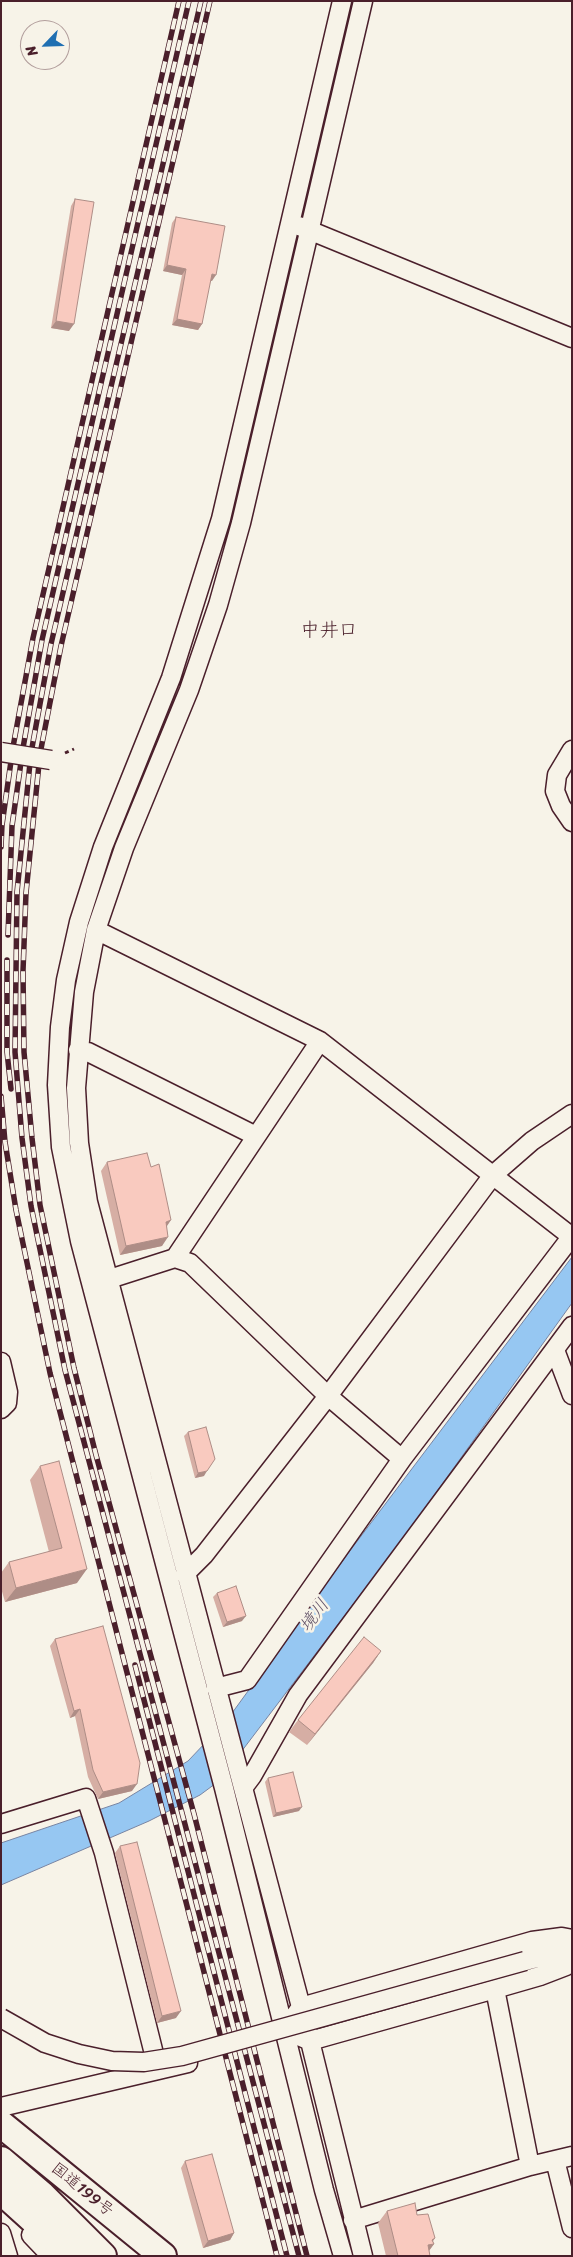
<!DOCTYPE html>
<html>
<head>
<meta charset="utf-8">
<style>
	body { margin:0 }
	#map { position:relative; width:573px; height:2257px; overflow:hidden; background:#f7f3e8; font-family:Sriracha,sans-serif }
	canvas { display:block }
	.frame { position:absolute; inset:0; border:2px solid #4a1f2b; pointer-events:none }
	.north { position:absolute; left:20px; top:20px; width:50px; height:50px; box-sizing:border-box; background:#f7f3e8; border:1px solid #b29e9c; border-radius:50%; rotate:246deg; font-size:14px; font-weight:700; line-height:20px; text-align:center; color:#4a1f2b }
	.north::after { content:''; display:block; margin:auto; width:18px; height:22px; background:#1f6fb2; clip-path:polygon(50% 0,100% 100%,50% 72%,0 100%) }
</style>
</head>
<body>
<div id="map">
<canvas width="573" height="2257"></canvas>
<div class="frame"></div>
<div class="north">N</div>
</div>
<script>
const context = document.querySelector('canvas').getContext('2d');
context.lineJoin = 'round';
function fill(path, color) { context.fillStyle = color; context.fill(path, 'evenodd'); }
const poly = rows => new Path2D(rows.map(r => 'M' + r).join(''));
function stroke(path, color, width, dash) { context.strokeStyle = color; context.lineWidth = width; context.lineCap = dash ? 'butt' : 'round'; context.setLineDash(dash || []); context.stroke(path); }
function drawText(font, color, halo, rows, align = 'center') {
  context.font = font + ' Sriracha,"Klee One",sans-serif'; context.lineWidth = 5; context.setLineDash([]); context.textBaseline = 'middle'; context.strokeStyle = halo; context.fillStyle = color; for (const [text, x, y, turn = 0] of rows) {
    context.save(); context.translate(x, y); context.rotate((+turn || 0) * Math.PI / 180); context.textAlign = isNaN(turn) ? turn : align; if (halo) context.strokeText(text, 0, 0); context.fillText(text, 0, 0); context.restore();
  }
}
const water = poly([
	[572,1257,572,1303,402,1540,219,1781,200,1795,149,1821,1,1885,1,1843,119,1803,188,1761,227,1720,352,1548,572,1257]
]);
fill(water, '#96c7f2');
stroke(water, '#7884a2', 1);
const minor = poly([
	[342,1,221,519,171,678,103,847,79,922,66,980,60,1027,57,1085,61,1147,80,1241,224,1788,324,2190,343,2256],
	[299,226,572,338],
	[572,750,557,775,555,791,561,806,572,822],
	[96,930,320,1041,572,1237],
	[78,1050,88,1052,256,1136],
	[175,1258,320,1041],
	[97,1283,175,1258,190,1263,328,1396,402,1459],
	[555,1350,572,1395],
	[1,1362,8,1392,7,1403,1,1409],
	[185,1574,204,1555,328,1396,493,1175,532,1141,572,1114],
	[216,1688,247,1680,402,1459,572,1236],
	[243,1788,252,1776,298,1695,572,1326],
	[1,1824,86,1798,104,1853,158,2070],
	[525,1961,572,1949],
	[495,1989,530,2166],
	[294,2017,301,2007,532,1941,562,1937,572,1939],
	[301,2037,310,2041,495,1989,540,1976,566,1966,572,1961],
	[1,2107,188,2063],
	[555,2160,572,2228],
	[353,2220,530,2166,572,2156],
	[1,2233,8,2256],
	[31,2235,51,2256],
	[363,2256,310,2041,88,1202,79,1143,76,1088,84,992,96,930,124,848,189,690,218,605,241,523,363,1]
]);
const highway = poly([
	[1,2124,163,2256],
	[1,2160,42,2195,103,2256],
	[1,2191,73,2256]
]);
stroke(minor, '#4a1f2b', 21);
stroke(highway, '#4a1f2b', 30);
stroke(poly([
	[65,753,74,749]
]), '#4a1f2b', 3, [4, 4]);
stroke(minor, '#f7f3e8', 18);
stroke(highway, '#f7f3e8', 26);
const rail = poly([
	[201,1,51,644,31,753,17,892,15,1052,22,1138,31,1206,65,1370,299,2256],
	[210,1,61,646,40,754,26,893,23,971,24,1052,32,1138,40,1205,74,1368,96,1455,194,1814,307,2256],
	[1,847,2,825,13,747,33,638,179,1],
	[8,935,12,826,23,748,42,640,189,1],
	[7,960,7,1052,11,1089],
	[1,1096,5,1142,16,1210,50,1373,277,2256],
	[135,1665,287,2256]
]);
stroke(rail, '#4a1f2b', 5.5);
stroke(rail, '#f7f3e8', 4, [11]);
const minorBridge = poly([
	[1,752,51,760],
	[1,2018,45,2043,79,2054,112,2061,144,2062,182,2056,525,1961]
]);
stroke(minorBridge, '#4a1f2b', 21, []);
stroke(minorBridge, '#f7f3e8', 18);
fill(poly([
	[75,199,69,331,51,328,71,206],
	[176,217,212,281,210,281,202,324,198,330,172,325,182,275,163,271,172,223],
	[107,1162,167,1227,162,1246,120,1255,101,1171],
	[188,1432,204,1476,195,1478,184,1436],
	[40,1466,77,1583,5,1602,1,1588,1,1573,9,1562,49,1552,30,1480],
	[217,1593,242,1621,223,1627,213,1597],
	[55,1639,132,1791,98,1799,88,1777,75,1716,70,1718,50,1646],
	[381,1651,373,1663,307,1745,289,1732,298,1720],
	[268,1778,299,1811,273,1817,265,1782],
	[120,1846,176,2018,157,2023,115,1853],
	[185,2161,234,2233,230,2240,203,2248,181,2168],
	[387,2211,417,2215,435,2238,433,2241,434,2244,429,2251,430,2256,386,2256,378,2223]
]), '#d6aea4');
fill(poly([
	[167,265,186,269,182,275,163,271],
	[212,274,216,275,212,281,207,280],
	[177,319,202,324,198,330,172,325],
	[56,321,74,324,69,331,51,328],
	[171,1220,165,1229,166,1222],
	[168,1237,162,1246,120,1255,126,1246],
	[207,1471,204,1476,195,1478,198,1473],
	[87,1569,77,1583,5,1602,16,1588],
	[246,1616,242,1621,223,1627,227,1622],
	[381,1651,373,1663,307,1745,315,1734],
	[80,1709,75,1716,70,1718,74,1711],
	[137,1784,132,1791,98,1799,103,1792],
	[302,1807,299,1811,273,1817,276,1813],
	[181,2011,176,2018,157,2023,162,2016],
	[234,2233,230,2240,203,2248,208,2241],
	[435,2238,430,2245,434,2244,425,2256,428,2245,432,2240]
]), '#ae8d86');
const building = poly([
	[75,199,94,202,74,324,56,321,75,199],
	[176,217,225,226,216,275,212,274,202,324,177,319,186,269,167,265,176,217],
	[147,1153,151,1167,159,1164,171,1220,166,1222,168,1237,126,1246,107,1162,147,1153],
	[206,1427,215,1459,207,1471,198,1473,188,1432,206,1427],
	[59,1461,87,1569,16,1588,9,1562,62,1548,40,1466,59,1461],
	[236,1586,246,1616,227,1622,217,1593,236,1586],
	[103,1626,140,1763,137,1784,103,1792,93,1770,80,1709,74,1711,55,1639,103,1626],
	[364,1637,381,1651,315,1734,298,1720,364,1637],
	[293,1772,302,1807,276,1813,268,1778,293,1772],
	[137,1842,181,2011,162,2016,120,1846,137,1842],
	[212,2154,234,2233,208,2241,185,2161,212,2154],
	[415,2203,417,2215,428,2214,435,2238,432,2240,434,2244,428,2245,430,2256,398,2256,387,2211,415,2203]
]);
fill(building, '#f9cabf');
stroke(building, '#ae8d86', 1);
drawText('16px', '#4a1f2b', '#f7f3e8', [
	["国道199号",82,2190,39]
]);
drawText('italic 18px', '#615167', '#f7f3e8', [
	["境川",315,1616,-53]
]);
drawText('19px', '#4a1f2b', '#f7f3e8', [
	["中井口",329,631]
]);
</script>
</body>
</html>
